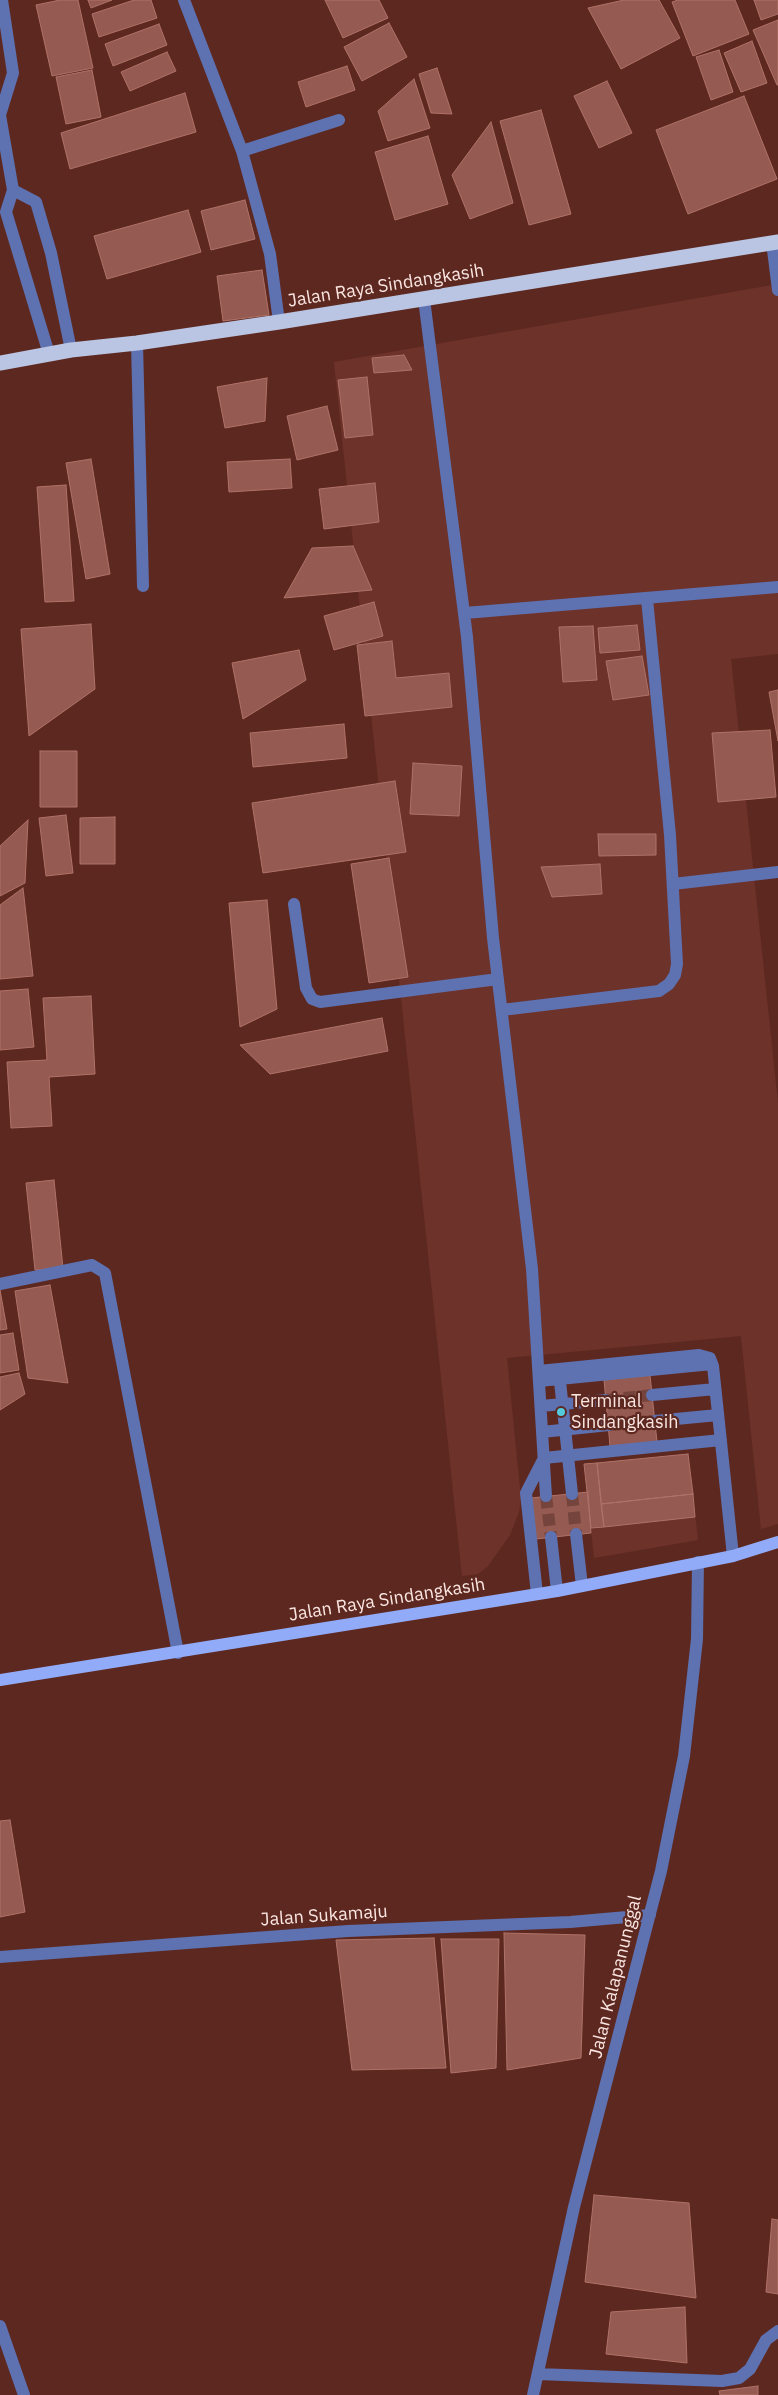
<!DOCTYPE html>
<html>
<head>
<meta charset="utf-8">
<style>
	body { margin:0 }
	canvas { display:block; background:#5d2820 }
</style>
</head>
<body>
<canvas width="778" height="2395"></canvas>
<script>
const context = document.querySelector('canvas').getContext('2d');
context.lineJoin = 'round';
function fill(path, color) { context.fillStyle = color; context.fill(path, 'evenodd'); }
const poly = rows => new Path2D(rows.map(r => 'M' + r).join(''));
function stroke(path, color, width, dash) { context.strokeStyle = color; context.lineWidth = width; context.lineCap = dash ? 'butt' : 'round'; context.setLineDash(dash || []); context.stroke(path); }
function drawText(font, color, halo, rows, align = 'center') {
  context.font = font + ' "IBM Plex Sans",sans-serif'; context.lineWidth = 4.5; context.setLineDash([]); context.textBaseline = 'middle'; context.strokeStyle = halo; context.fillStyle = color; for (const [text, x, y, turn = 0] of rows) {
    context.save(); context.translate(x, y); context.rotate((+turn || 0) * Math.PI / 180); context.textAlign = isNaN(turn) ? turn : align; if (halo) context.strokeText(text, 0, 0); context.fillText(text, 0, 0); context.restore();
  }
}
fill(poly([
	[778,284,778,654,731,659,778,1103,778,1524,761,1529,741,1336,507,1358,521,1499,519,1512,510,1535,488,1566,478,1574,462,1576,334,362],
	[688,1454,698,1540,594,1558,584,1464]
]), '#6d322a');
const building = poly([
	[60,0,78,0,93,68,52,76,36,5,60,0],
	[88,0,112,0,91,8,88,0],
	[134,0,151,0,157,18,99,37,92,14,134,0],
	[325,0,379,0,388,18,343,38,325,0],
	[624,0,659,0,680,38,621,69,588,8,624,0],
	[678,0,735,0,749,34,693,56,672,2,678,0],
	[754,0,778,0,778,14,761,20,754,0],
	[778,20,778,85,777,85,753,30,778,20],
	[389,23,407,57,362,81,344,47,389,23],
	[159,24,167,45,113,66,105,44,159,24],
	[752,41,767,83,741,92,724,53,752,41],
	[719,50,733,92,711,100,696,57,719,50],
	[167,52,176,71,130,91,121,72,167,52],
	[347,66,355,90,306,107,298,82,347,66],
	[437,68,452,114,431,113,419,74,437,68],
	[92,70,101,117,66,124,56,77,92,70],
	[414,79,430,128,388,141,378,111,414,79],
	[607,81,632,133,599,148,574,96,607,81],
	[185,93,196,132,70,169,61,133,185,93],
	[744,96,777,179,688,214,656,130,744,96],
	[541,110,571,214,529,225,500,121,541,110],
	[491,122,513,203,470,219,452,175,491,122],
	[428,136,448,204,395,220,375,152,428,136],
	[245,200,255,239,211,250,201,211,245,200],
	[188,210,201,252,107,279,94,236,188,210],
	[262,270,269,315,223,321,217,276,262,270],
	[404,355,412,370,374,373,372,358,404,355],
	[367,377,373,435,345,438,338,380,367,377],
	[267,378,265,421,225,428,217,387,267,378],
	[327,406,338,450,297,460,287,416,327,406],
	[91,459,110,574,86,579,66,463,91,459],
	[290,459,292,488,229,492,227,462,290,459],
	[375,483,379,522,324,529,319,489,375,483],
	[66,485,74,601,45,602,37,487,66,485],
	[353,546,372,590,284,598,312,548,353,546],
	[374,602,383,636,334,650,324,616,374,602],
	[91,624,95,689,29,736,21,629,91,624],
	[637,625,640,650,600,653,598,628,637,625],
	[593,626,597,680,563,682,559,627,593,626],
	[392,641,396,678,449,673,452,707,365,716,357,645,392,641],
	[299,650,306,680,243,719,232,663,299,650],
	[642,656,649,695,613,700,606,661,642,656],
	[778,690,778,741,769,692,778,690],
	[344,724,347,758,253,767,250,733,344,724],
	[770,730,776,797,718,802,712,733,770,730],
	[40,751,77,751,77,807,40,807,40,751],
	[413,763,462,766,459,816,410,814,413,763],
	[395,781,406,852,263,873,252,803,395,781],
	[66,815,73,873,46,876,39,818,66,815],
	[115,817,115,864,80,864,80,818,115,817],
	[28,820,25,883,0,896,0,846,28,820],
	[598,834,656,834,656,855,599,856,598,834],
	[389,858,408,977,369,983,351,864,389,858],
	[600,864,602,894,552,897,541,867,600,864],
	[23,888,33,976,0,979,0,905,23,888],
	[267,900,277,1009,240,1027,229,903,267,900],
	[28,989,34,1047,0,1050,0,991,28,989],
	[91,996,95,1074,49,1077,52,1126,11,1128,7,1062,47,1060,43,998,91,996],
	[382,1018,388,1051,270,1074,240,1045,382,1018],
	[54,1180,63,1268,35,1270,26,1183,54,1180],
	[50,1285,68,1383,28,1378,15,1291,50,1285],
	[0,1290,7,1329,0,1330,0,1290],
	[13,1333,19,1370,0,1373,0,1335,13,1333],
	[19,1373,25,1394,0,1410,0,1377,19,1373],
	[650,1375,657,1442,610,1446,604,1380,650,1375],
	[688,1454,693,1494,601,1504,597,1463,688,1454],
	[597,1463,604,1527,591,1528,584,1464,597,1463],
	[588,1492,591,1533,536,1539,531,1498,588,1492],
	[693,1494,695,1517,604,1527,601,1504,693,1494],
	[10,1820,25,1912,0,1917,0,1821,10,1820],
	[504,1933,585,1935,581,2058,507,2070,504,1933],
	[434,1938,446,2068,352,2070,336,1940,434,1938],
	[441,1939,499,1939,496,2068,451,2073,441,1939],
	[594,2195,689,2203,696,2298,585,2282,594,2195],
	[772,2219,778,2220,778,2294,766,2292,772,2219],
	[685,2307,687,2363,606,2354,611,2312,685,2307],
	[758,2386,758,2395,720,2395,719,2391,758,2386]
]);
fill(building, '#955a51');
stroke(building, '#af7268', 1);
stroke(poly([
	[606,1400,652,1395],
	[609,1425,655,1421],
	[572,1494,576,1534],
	[546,1496,551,1537]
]), '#75443d', 12, [12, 6]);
stroke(poly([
	[2,0,13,73,0,115,13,190,6,212,49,354],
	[184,0,242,151,270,254,279,322],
	[242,151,339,120],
	[13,190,36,202,51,253,71,350],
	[772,242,778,290],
	[424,299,467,637,493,938,532,1269,546,1496],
	[137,343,143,586],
	[465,613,778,587],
	[673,884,778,872],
	[294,904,306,988,312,999,320,1002,498,979],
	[502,1010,659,991,669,984,675,975,677,964,670,835,647,599],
	[0,1284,92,1265,105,1273,178,1653],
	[539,1371,699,1355,710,1358,713,1366,733,1556],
	[559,1372,572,1494],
	[539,1381,712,1364],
	[652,1395,715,1389],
	[541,1406,606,1400],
	[655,1421,718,1415],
	[542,1432,609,1425],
	[544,1458,721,1440],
	[576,1534,582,1586],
	[551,1537,557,1591],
	[537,1594,526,1493,544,1458],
	[0,1957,348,1931,570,1922,650,1915],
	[0,2326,24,2395],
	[538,2374,722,2381,739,2378,750,2369,766,2340,778,2331],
	[533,2395,574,2207,661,1871,684,1756,697,1639,698,1562]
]), '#5e71b1', 12);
stroke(poly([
	[0,1680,557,1591,733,1556,778,1542]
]), '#92abf8', 12);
stroke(poly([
	[0,363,71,350,137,343,279,322,778,242]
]), '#bac5e3', 15);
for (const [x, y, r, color] of [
	[561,1412,5,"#54cadd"]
]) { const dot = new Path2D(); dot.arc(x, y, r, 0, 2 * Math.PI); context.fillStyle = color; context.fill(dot); stroke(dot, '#5d2820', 2); }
drawText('18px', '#fbe6e2', '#5d2820', [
	["Jalan Raya Sindangkasih",386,286,-9],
	["Jalan Raya Sindangkasih",387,1600,-9],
	["Jalan Sukamaju",324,1916,-4],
	["Jalan Kalapanunggal",616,1977,-76]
]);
drawText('18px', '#fbe6e2', '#5d2820', [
	["Terminal",571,1402],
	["Sindangkasih",571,1423]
], 'left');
</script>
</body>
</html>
